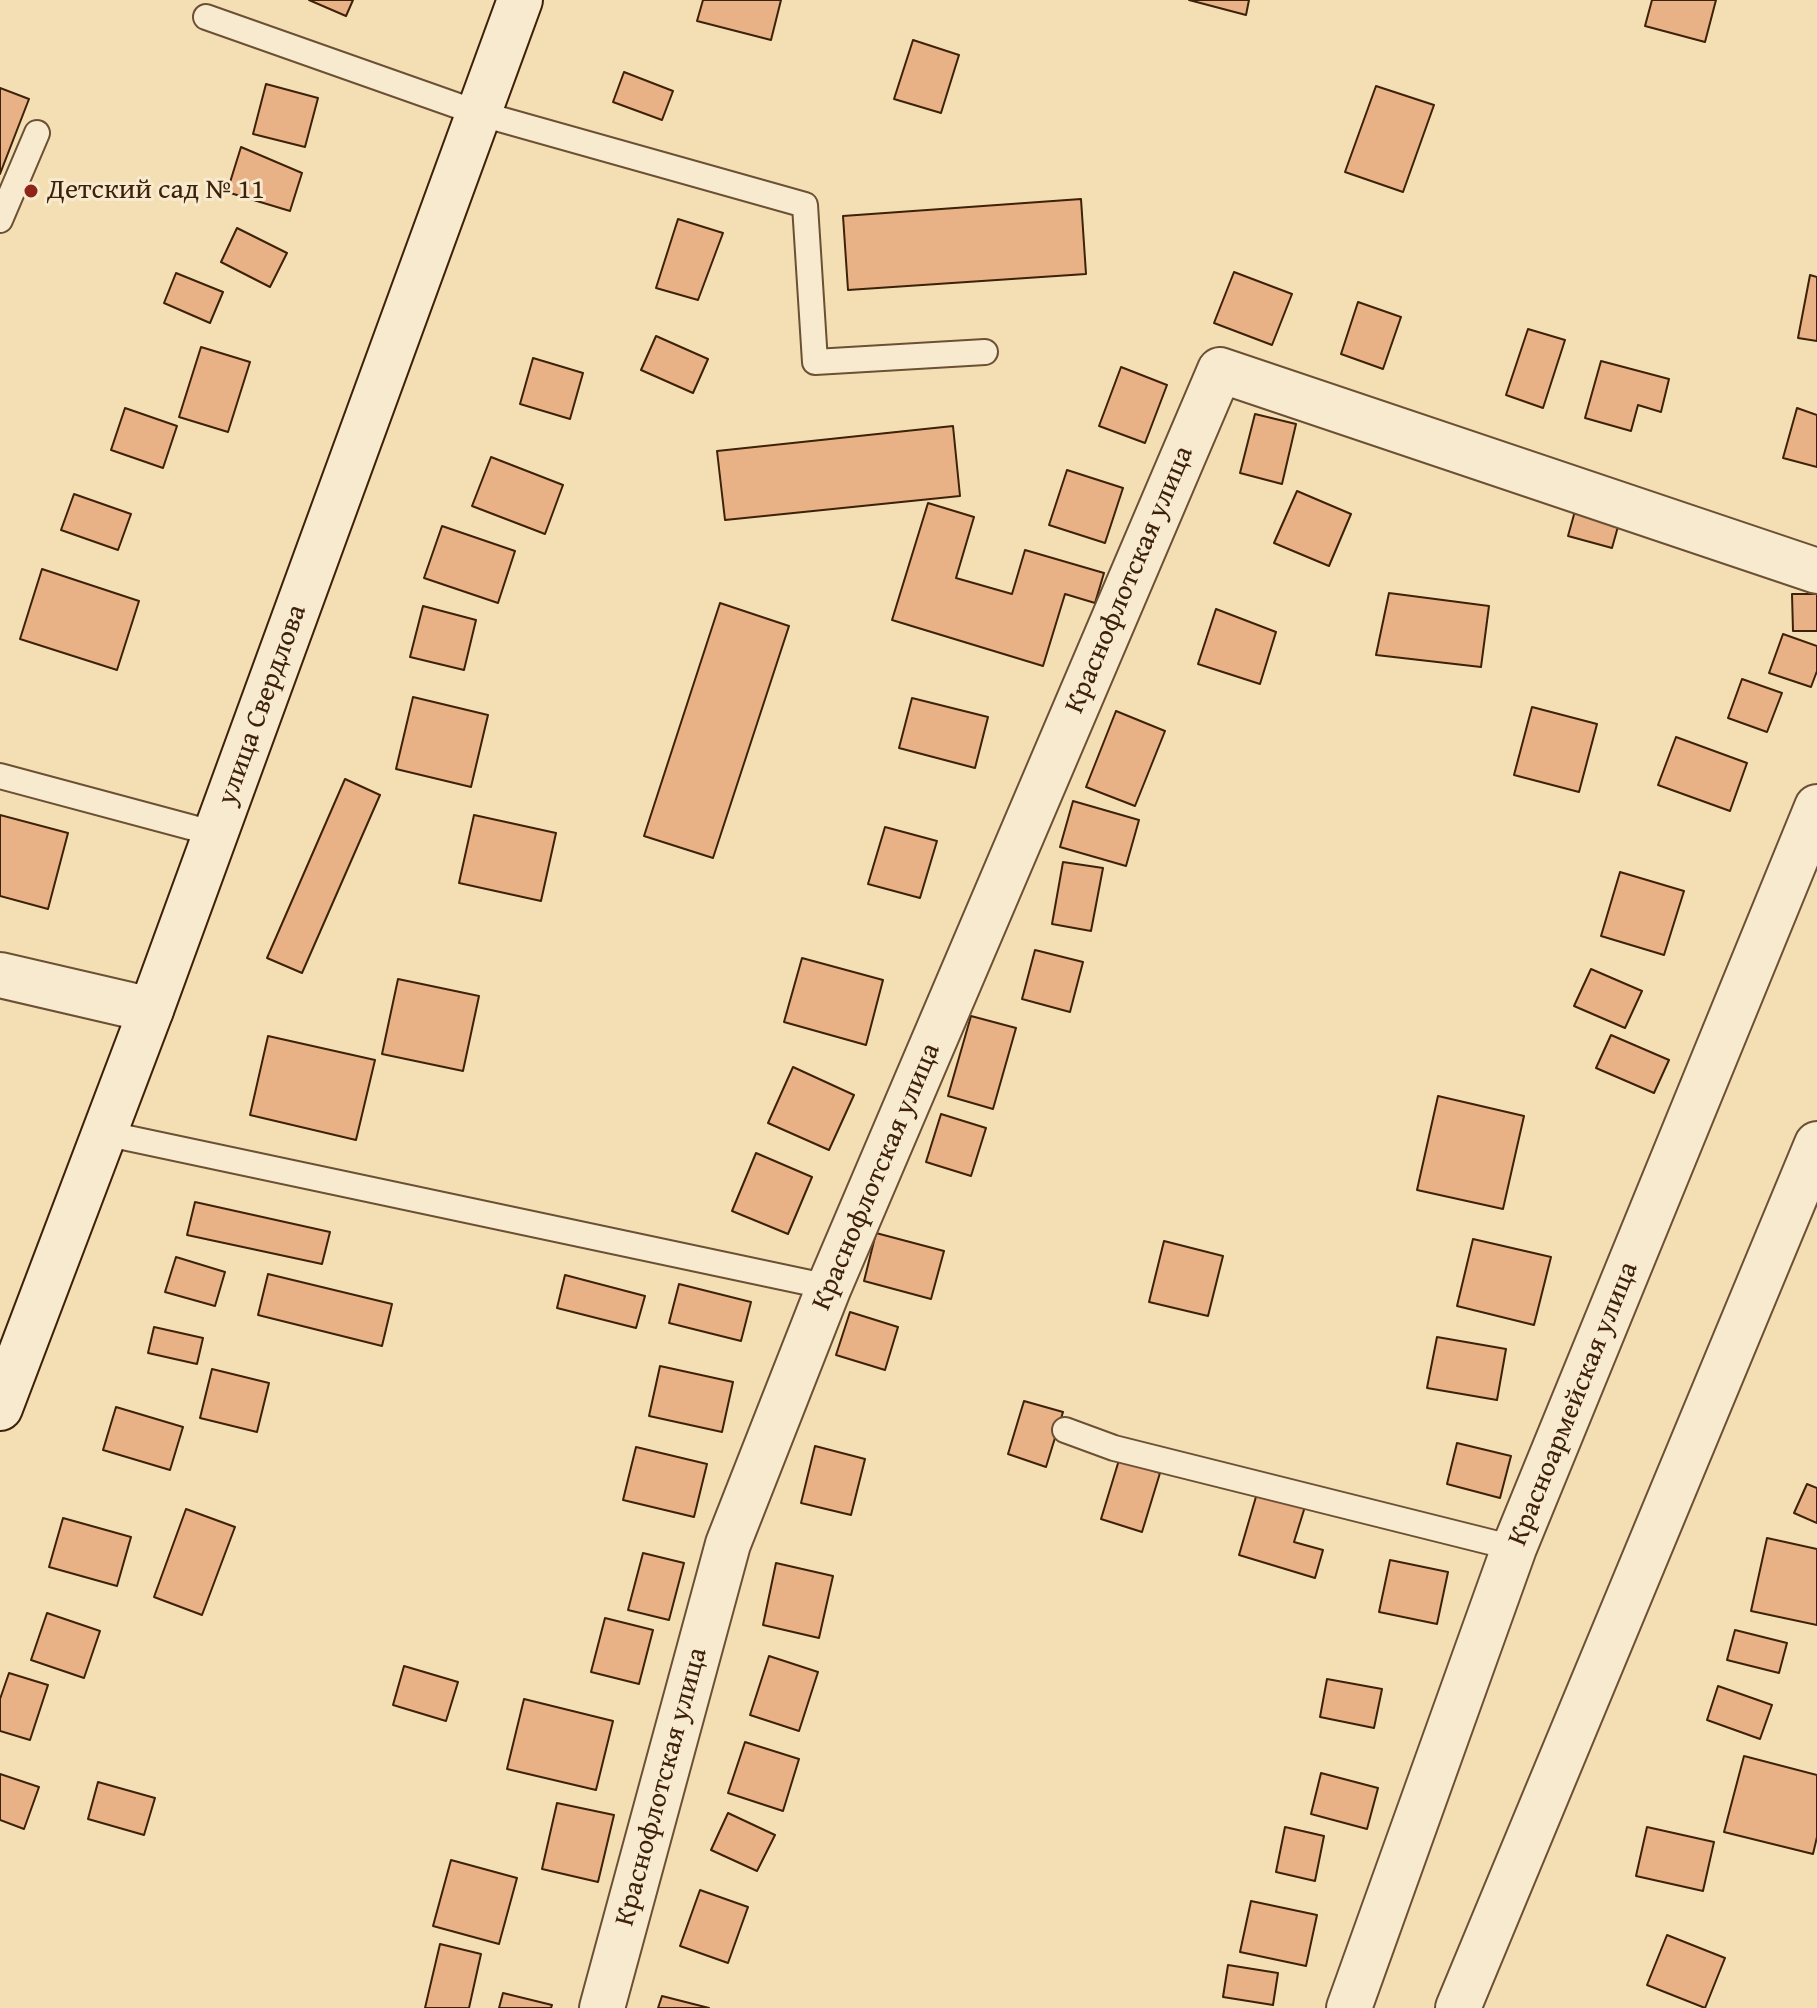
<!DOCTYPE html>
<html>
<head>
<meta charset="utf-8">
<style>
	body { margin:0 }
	canvas { display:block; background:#f4dfb5 }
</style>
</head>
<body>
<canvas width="1817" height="2008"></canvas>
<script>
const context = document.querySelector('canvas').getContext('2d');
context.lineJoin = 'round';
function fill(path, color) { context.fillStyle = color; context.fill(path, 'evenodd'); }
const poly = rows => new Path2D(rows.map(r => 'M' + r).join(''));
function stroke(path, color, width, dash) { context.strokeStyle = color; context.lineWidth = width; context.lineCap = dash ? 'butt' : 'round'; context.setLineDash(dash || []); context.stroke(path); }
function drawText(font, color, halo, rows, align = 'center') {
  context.font = font + ' "Gentium Book Plus",serif'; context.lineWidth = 6; context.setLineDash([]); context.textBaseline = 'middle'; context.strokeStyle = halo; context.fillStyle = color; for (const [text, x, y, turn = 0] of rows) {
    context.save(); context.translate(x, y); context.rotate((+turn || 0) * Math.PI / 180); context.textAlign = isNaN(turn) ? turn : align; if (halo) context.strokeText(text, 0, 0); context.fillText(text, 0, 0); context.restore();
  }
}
const building = poly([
	[309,0,353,0,346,16,309,0],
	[703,0,781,0,771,40,697,21,703,0],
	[1189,0,1249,0,1246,15,1189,0],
	[1652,0,1716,0,1705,42,1645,26,1652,0],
	[913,40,959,55,941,113,894,99,913,40],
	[624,72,673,91,662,120,613,102,624,72],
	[266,84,318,98,305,147,253,134,266,84],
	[1376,86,1434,105,1403,192,1345,172,1376,86],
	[0,88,29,99,0,174,0,88],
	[241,147,302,173,290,211,227,192,241,147],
	[1081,199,1086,274,848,290,843,216,1081,199],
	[678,219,723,233,698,300,656,288,678,219],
	[237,228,287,253,270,287,221,262,237,228],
	[1234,272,1292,294,1272,345,1214,323,1234,272],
	[176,273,223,292,210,323,164,303,176,273],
	[1810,275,1817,277,1817,341,1798,338,1810,275],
	[1358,302,1401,317,1383,369,1341,354,1358,302],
	[1528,329,1565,340,1543,408,1506,395,1528,329],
	[656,336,708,359,693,393,641,370,656,336],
	[201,347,250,362,228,432,179,417,201,347],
	[533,358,583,373,570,419,520,404,533,358],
	[1601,361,1669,379,1661,412,1638,405,1631,431,1585,418,1601,361],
	[1121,367,1167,385,1145,443,1099,426,1121,367],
	[125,408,177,426,163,468,111,450,125,408],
	[1797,408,1817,415,1817,467,1783,458,1797,408],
	[1255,414,1296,424,1282,484,1240,473,1255,414],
	[953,426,960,496,725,520,717,451,953,426],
	[491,457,563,485,545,534,472,506,491,457],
	[1067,470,1123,488,1105,543,1049,525,1067,470],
	[1297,491,1351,514,1329,566,1274,543,1297,491],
	[1580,493,1624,505,1612,548,1568,536,1580,493],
	[74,494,131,514,118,550,61,530,74,494],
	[928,503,974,517,956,578,1012,594,1025,550,1104,573,1095,603,1065,594,1043,666,892,620,928,503],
	[442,526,515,551,498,603,424,578,442,526],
	[42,569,139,601,117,670,20,639,42,569],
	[1389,593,1489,606,1481,667,1376,655,1389,593],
	[1792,594,1817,594,1817,631,1793,631,1792,594],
	[720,603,789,626,713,858,644,836,720,603],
	[423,606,476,620,464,670,410,657,423,606],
	[1216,609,1276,632,1260,684,1198,664,1216,609],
	[1783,634,1817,646,1817,671,1811,687,1769,673,1783,634],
	[1742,679,1782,693,1767,732,1728,718,1742,679],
	[413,697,488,715,471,787,396,769,413,697],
	[912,698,988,717,975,768,899,748,912,698],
	[1532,707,1597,724,1579,792,1514,775,1532,707],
	[1116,711,1165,731,1135,806,1086,787,1116,711],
	[1676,737,1747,763,1730,811,1658,785,1676,737],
	[345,779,380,795,302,973,267,958,345,779],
	[1073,801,1139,820,1126,866,1060,847,1073,801],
	[0,815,68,833,48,909,0,896,0,815],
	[474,815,556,833,541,901,459,883,474,815],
	[885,827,937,841,920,898,868,884,885,827],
	[1063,862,1103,868,1091,931,1052,924,1063,862],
	[1620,872,1684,891,1664,955,1601,936,1620,872],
	[1035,950,1083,962,1070,1012,1022,999,1035,950],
	[802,958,883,980,866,1045,784,1022,802,958],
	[1591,969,1642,991,1625,1028,1574,1006,1591,969],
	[398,979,479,996,463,1071,382,1054,398,979],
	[971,1016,1016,1028,993,1109,948,1096,971,1016],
	[1611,1035,1669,1060,1654,1093,1596,1068,1611,1035],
	[268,1036,375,1060,356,1140,250,1115,268,1036],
	[793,1067,854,1095,829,1150,768,1123,793,1067],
	[1438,1096,1524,1116,1503,1209,1417,1190,1438,1096],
	[941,1114,986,1128,971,1176,926,1162,941,1114],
	[756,1153,812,1177,788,1234,732,1211,756,1153],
	[195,1202,330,1232,322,1264,187,1235,195,1202],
	[876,1233,944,1251,931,1299,864,1281,876,1233],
	[1473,1239,1551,1257,1534,1325,1457,1306,1473,1239],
	[1164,1241,1223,1256,1208,1316,1149,1302,1164,1241],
	[176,1257,225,1272,215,1306,165,1292,176,1257],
	[268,1274,392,1304,382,1346,258,1315,268,1274],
	[565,1275,645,1296,636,1328,557,1308,565,1275],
	[679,1284,751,1302,741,1341,669,1323,679,1284],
	[850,1312,898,1327,885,1370,836,1355,850,1312],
	[154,1327,203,1338,197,1364,148,1353,154,1327],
	[1437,1337,1506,1349,1497,1400,1427,1388,1437,1337],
	[660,1366,733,1382,722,1432,649,1416,660,1366],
	[212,1369,269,1383,257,1432,200,1418,212,1369],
	[1024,1401,1063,1412,1046,1467,1008,1454,1024,1401],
	[116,1407,183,1427,170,1470,103,1450,116,1407],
	[1457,1443,1511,1456,1500,1498,1447,1484,1457,1443],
	[815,1446,865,1459,851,1515,801,1503,815,1446],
	[636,1447,707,1464,694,1517,623,1500,636,1447],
	[1119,1460,1160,1473,1142,1532,1101,1519,1119,1460],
	[1260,1483,1308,1497,1294,1542,1323,1550,1315,1578,1239,1555,1260,1483],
	[1807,1484,1817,1488,1817,1523,1794,1513,1807,1484],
	[186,1509,235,1527,202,1615,154,1597,186,1509],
	[63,1518,131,1537,117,1586,49,1567,63,1518],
	[1767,1538,1817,1549,1817,1625,1751,1611,1767,1538],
	[643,1553,684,1563,669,1620,628,1610,643,1553],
	[1390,1560,1448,1572,1437,1624,1379,1612,1390,1560],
	[776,1563,833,1576,819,1638,763,1625,776,1563],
	[47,1613,100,1631,84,1678,31,1660,47,1613],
	[605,1618,653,1630,639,1684,591,1672,605,1618],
	[1735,1630,1787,1643,1779,1673,1727,1660,1735,1630],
	[769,1656,818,1672,799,1731,750,1715,769,1656],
	[404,1666,458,1682,446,1721,393,1705,404,1666],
	[9,1673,48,1685,30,1740,0,1731,0,1699,9,1673],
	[1327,1679,1382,1689,1374,1728,1320,1717,1327,1679],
	[1718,1686,1772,1705,1760,1739,1707,1720,1718,1686],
	[524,1699,613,1721,596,1790,507,1769,524,1699],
	[745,1742,799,1759,783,1811,728,1793,745,1742],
	[1744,1756,1817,1775,1817,1837,1813,1854,1724,1832,1744,1756],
	[1321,1773,1378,1788,1367,1829,1311,1814,1321,1773],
	[0,1774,39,1787,24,1829,0,1820,0,1774],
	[98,1782,155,1798,144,1835,88,1819,98,1782],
	[557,1803,614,1815,598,1882,542,1869,557,1803],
	[728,1813,775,1835,757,1871,711,1850,728,1813],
	[1285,1827,1324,1836,1315,1881,1276,1872,1285,1827],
	[1647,1827,1714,1842,1703,1891,1636,1876,1647,1827],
	[451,1860,517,1878,499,1944,433,1926,451,1860],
	[700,1890,748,1907,728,1963,680,1946,700,1890],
	[1251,1901,1317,1915,1306,1966,1240,1952,1251,1901],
	[1667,1935,1725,1958,1705,2008,1647,1985,1667,1935],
	[440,1944,481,1954,469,2008,425,2008,440,1944],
	[1228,1965,1278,1973,1273,2005,1223,1997,1228,1965],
	[503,1993,552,2005,551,2008,499,2008,503,1993],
	[662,1996,709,2008,658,2008,662,1996]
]);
fill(building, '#e8b186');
stroke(building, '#3d2109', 2);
const lane = poly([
	[206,17,478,113,805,205,815,362,985,352],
	[0,220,37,133],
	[0,776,216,834],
	[104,1133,829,1287],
	[1065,1430,1114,1448,1514,1548]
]);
const street = poly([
	[0,975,151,1010],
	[602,2008,728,1544,829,1287,1220,370,1817,571],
	[1349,2008,1514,1548,1817,807],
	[1458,2008,1817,1144]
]);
const secondary = poly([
	[0,1408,151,1010,520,0]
]);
stroke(lane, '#6b5034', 28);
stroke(street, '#6b5034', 48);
stroke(secondary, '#3d2109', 48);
stroke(lane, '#f8eacf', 24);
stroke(street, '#f8eacf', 44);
stroke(secondary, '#f8eacf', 44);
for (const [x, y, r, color] of [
	[31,191,8,"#8f2418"]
]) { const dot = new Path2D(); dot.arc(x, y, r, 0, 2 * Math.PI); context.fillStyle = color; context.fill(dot); stroke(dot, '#f8eacf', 3); }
drawText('28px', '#3d2109', '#f8eacf', [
	["Детский сад № 11",47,191]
], 'left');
drawText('28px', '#3d2109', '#f8eacf', [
	["Краснофлотская улица",1130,580,-67],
	["улица Свердлова",263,705,-70],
	["Краснофлотская улица",877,1177,-67],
	["Красноармейская улица",1574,1404,-68],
	["Краснофлотская улица",662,1787,-75]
]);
</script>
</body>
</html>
